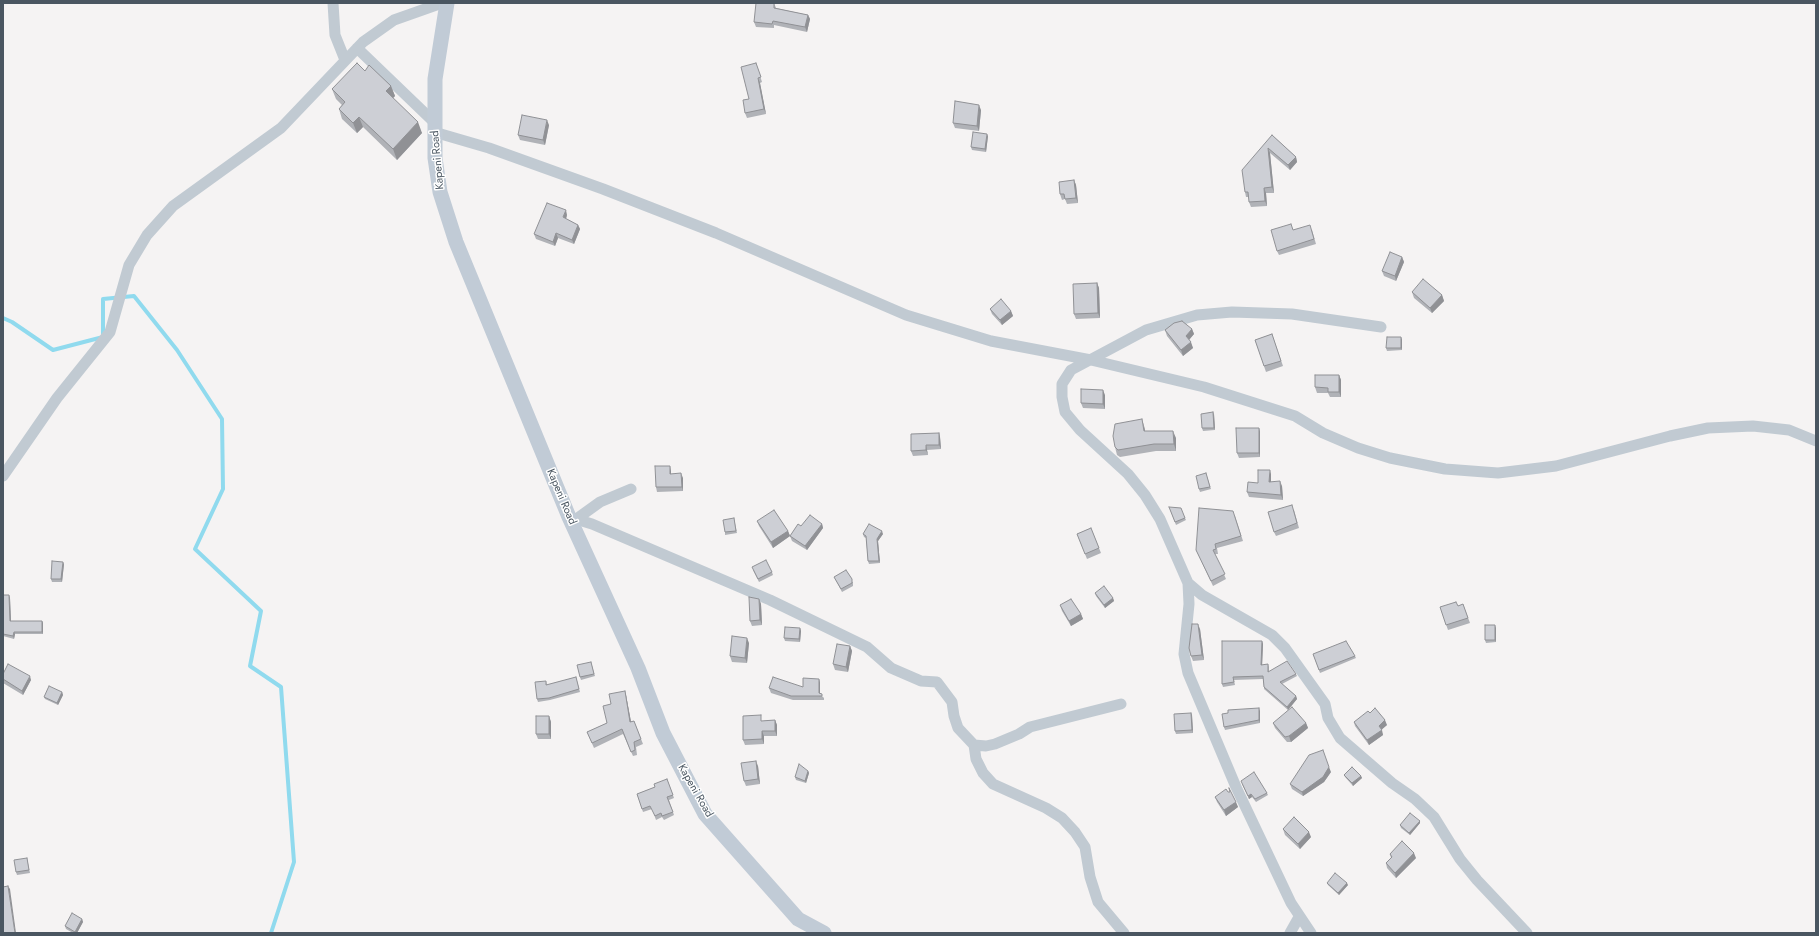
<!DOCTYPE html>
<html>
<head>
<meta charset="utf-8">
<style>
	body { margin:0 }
	#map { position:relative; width:1819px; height:936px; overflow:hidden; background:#f5f3f3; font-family:Jost,sans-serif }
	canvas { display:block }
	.frame { position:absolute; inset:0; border:4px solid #4a5661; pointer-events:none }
</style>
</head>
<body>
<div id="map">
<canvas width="1819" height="936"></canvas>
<div class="frame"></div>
</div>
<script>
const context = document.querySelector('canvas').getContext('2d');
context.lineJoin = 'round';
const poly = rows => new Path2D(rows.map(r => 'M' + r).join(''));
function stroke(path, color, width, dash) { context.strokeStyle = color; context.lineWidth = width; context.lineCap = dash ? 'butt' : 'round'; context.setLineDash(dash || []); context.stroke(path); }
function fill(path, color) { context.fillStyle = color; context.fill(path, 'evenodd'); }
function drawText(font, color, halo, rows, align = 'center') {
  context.font = font + ' Jost,sans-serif'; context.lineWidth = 3; context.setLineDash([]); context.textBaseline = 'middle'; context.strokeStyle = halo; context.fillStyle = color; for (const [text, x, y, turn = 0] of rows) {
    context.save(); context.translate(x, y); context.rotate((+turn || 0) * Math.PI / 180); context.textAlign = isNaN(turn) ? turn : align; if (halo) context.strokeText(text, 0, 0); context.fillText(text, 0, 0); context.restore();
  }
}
stroke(poly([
	[3,318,12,322,53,350,103,337,103,299,134,296,177,350,222,419,223,489,195,549,261,611,250,666,281,687,294,862,271,933]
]), '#90daee', 4);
stroke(poly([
	[333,3,335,35,345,60],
	[357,48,434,122],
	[434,132,489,148,603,189,716,233,906,315,991,341,1091,360,1204,387,1295,416,1323,433,1358,448,1390,458,1445,469,1498,473,1556,466,1670,436,1708,428,1753,426,1789,430,1816,441],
	[1381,327,1292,314,1232,312,1197,315,1146,330,1071,370,1062,384,1062,397,1065,412,1080,430,1128,474,1145,495,1160,519,1188,583,1202,595,1272,635,1285,648,1325,704,1328,718,1340,738,1392,783,1415,799,1434,817,1460,859,1477,880,1527,933],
	[3,476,57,398,110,332,129,265,147,235,173,206,281,128,363,42,394,20,442,3],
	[569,517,592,524,770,600,867,647,891,668,921,681,937,682,952,702,954,716,958,728,974,745,976,759,983,773,993,784,1046,808,1062,818,1075,832,1085,847,1090,877,1098,902,1124,933],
	[575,520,600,502,631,489],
	[1188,583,1189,604,1184,654,1188,673,1236,787,1291,903,1311,933],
	[974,745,986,746,995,744,1019,734,1030,727,1121,704],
	[1290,933,1299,917]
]), '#c1cad2', 11);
stroke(poly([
	[447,3,435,79,435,158,440,192,456,242,569,517,638,668,663,733,705,814,798,919,824,933]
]), '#c1cbd6', 15);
fill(poly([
	[774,3,776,8,808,15,810,19,807,32,774,25,774,28,756,27,754,22],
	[756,63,762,82,760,83,766,114,747,118,745,113,749,99],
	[365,71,391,86,395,96,393,98,422,133,397,160,363,127,357,133,342,119,339,109,342,105,336,99,332,89],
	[981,110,979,131,955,128,953,123],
	[549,125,545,145,520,140,518,135],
	[1272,135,1296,157,1297,162,1290,170,1270,153,1274,193,1266,193,1267,206,1251,207,1249,202,1249,197,1246,197,1245,192],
	[988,136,986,152,972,150,971,147],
	[1074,180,1076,185,1078,203,1067,204,1065,199,1062,200,1060,194],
	[567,215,566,219,578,225,580,229,574,244,558,238,555,246,536,239,534,234],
	[1312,230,1316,244,1279,255,1277,251],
	[1402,257,1404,262,1396,281,1384,276,1382,271],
	[1097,283,1099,288,1100,318,1076,319,1074,314],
	[1412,292,1442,295,1444,301,1432,313,1414,298],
	[990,309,1011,311,1013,316,1002,325,992,314],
	[1192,329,1194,334,1189,340,1193,348,1183,356,1167,336,1165,330],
	[1272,334,1283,366,1266,372,1255,340],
	[1401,337,1402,340,1402,350,1387,351,1386,348],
	[1339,375,1341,380,1341,397,1330,397,1328,393,1317,393,1315,387],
	[1105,395,1105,409,1083,408,1081,403],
	[1214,414,1215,430,1203,431,1202,428],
	[1144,426,1145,431,1176,438,1176,451,1156,451,1120,457,1117,455,1115,447],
	[1259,428,1260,432,1260,457,1239,458,1237,453],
	[939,433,940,437,941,449,927,450,928,455,913,456,911,451],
	[671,471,671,474,683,478,683,491,657,492,656,487],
	[1206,473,1211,489,1200,492,1199,489],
	[1271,474,1271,482,1282,486,1283,500,1249,497,1247,492,1258,483],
	[1169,507,1185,518,1186,520,1176,525],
	[1294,510,1299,528,1276,536,1274,532],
	[1235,516,1243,541,1217,548,1218,554,1215,554,1226,579,1213,586,1196,550],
	[734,518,737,533,725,535,725,532],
	[757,521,788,531,790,536,773,548,759,526],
	[822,524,823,528,807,550,792,541,790,536,801,526],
	[1091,528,1101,553,1087,559,1077,534],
	[863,534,883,534,878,541,880,563,869,564,868,561,866,538,864,537],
	[64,564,62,582,52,582,51,579],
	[753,570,772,572,773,575,759,582],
	[834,577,853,582,853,586,842,592],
	[1095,593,1113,598,1114,601,1105,608,1096,596],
	[3,595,9,595,10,598,11,621,42,621,43,623,43,634,15,634,14,639,3,636],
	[759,599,761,604,762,625,752,626,750,621],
	[1463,604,1470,623,1448,630,1440,607,1458,606],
	[1060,605,1081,614,1083,619,1071,626,1062,611],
	[800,628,801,631,800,642,785,641,784,638],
	[1496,628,1496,642,1486,643,1485,640],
	[1200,629,1204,660,1193,661,1191,656],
	[1262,641,1263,644,1262,665,1268,664,1269,667,1269,672,1296,674,1297,676,1282,684,1296,696,1297,699,1288,710,1264,689,1264,687,1263,679,1234,680,1235,685,1223,687,1222,684],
	[749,643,747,663,732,662,730,656],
	[850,646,852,651,848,672,835,670,833,664],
	[1313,654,1355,656,1356,658,1320,673],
	[591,662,595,676,581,680,580,677],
	[3,674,31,680,23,695,3,683],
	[576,677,580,692,550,700,538,702,537,699,546,681,547,685],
	[819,679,820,683,820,694,824,698,824,700,793,700,771,693,769,688,803,687],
	[625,691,626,695,631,722,634,721,643,744,636,747,637,755,633,756,623,734,594,748,587,732,607,723,611,704],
	[62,692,63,695,58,705,45,699,44,697],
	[1260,711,1260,723,1225,730,1224,727],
	[1191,713,1192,715,1193,733,1176,734,1175,731],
	[1370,713,1387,725,1381,730,1383,735,1369,745,1355,726,1354,722],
	[549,716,551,722,551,739,538,739,536,734],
	[775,720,777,725,777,736,764,736,764,744,745,745,743,740,763,721],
	[1273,723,1306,723,1308,728,1291,742,1287,742,1275,728],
	[758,766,760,784,746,786,744,781],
	[808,771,809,773,806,783,796,780,795,777],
	[1331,772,1324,782,1303,796,1292,789,1290,784],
	[1344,775,1361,776,1362,778,1353,786,1345,777],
	[667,779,674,798,669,800,674,815,664,820,662,817,656,820,652,809,643,812,637,794,655,787],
	[1242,784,1267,793,1268,795,1256,802,1252,797,1249,799],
	[1228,792,1238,807,1226,816,1217,802,1215,797],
	[1420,823,1410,835,1401,828,1400,825],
	[1283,829,1311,837,1300,849,1285,835],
	[1390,854,1416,858,1396,878,1387,868,1386,863,1391,858],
	[27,858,30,873,17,875,16,872],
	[1327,883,1348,885,1339,895,1328,885],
	[82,919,83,922,77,933,73,933,66,929,65,926]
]), '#b0b2b7');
fill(poly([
	[808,15,810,19,807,32,805,27],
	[758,78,760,83,766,114,764,109],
	[391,86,395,96,390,101,386,91],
	[979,105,981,110,979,131,977,126],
	[359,117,363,127,357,133,353,123],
	[547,120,549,125,545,145,543,140],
	[418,122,422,133,397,160,393,149],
	[987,134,988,136,986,152,985,149],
	[1268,148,1270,153,1274,193,1272,187],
	[1296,157,1297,162,1290,170,1288,165],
	[1074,180,1076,185,1078,203,1076,198],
	[1264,188,1266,193,1267,206,1265,201],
	[566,210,567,215,565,222,563,217],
	[578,225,580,229,574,244,572,240],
	[556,233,558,238,555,246,553,242],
	[1402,257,1404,262,1396,281,1395,276],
	[1097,283,1099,288,1100,318,1098,313],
	[1442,295,1444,301,1432,313,1430,308],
	[1011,311,1013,316,1002,325,1000,320],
	[1192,329,1194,334,1188,341,1186,336],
	[1401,337,1402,340,1402,350,1401,348],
	[1191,342,1193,348,1183,356,1181,350],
	[1339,375,1341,380,1341,397,1339,392],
	[1103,390,1105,395,1105,409,1103,404],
	[1213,412,1214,414,1215,430,1214,428],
	[1142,419,1144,426,1147,439,1144,431],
	[1259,428,1260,432,1260,457,1259,453],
	[1173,431,1176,438,1176,451,1174,444],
	[939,433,940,437,941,449,939,445],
	[926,445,928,455,926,450],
	[670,466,671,471,671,478,670,474],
	[1270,470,1271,474,1271,487,1269,482],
	[681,473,683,478,683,491,682,487],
	[1280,481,1282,486,1283,500,1281,495],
	[822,524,823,528,807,550,805,546],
	[788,531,790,536,773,548,771,542],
	[882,531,883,534,878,541,880,563,879,561,877,539],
	[63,562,64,564,62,582,61,579],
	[9,595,10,598,11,623,10,621],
	[1113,598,1114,601,1105,608,1104,605],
	[759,599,761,604,762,625,760,620],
	[1081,614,1083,619,1071,626,1069,621],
	[42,621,43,623,43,634,42,632],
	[1198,624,1200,629,1204,660,1202,655],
	[1495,625,1496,628,1496,642,1495,640],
	[800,628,801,631,800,642,799,639],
	[14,632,15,634,14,639,13,636],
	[747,638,749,643,747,663,745,658],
	[1262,641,1263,644,1262,668,1261,665],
	[850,646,852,651,848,672,846,667],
	[30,676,31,680,23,695,22,691],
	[819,679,820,683,820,697,819,693],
	[625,691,626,695,632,727,630,722],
	[62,692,63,695,58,705,57,703],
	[1296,696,1297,699,1288,710,1287,707],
	[1259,708,1260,711,1260,723,1259,720],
	[1191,713,1192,715,1193,733,1192,730],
	[549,716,551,722,551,739,549,734],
	[775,720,777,725,777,736,775,731],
	[1385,720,1387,725,1380,731,1379,726],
	[1306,723,1308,728,1291,742,1289,736],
	[1382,730,1383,735,1369,745,1367,740],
	[762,731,764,736,764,744,762,739],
	[756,761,758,766,760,784,758,779],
	[1329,767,1331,772,1324,782,1303,796,1302,792],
	[808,771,809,773,806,783,805,781],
	[1361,776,1362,778,1353,786,1352,783],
	[1251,794,1252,797,1249,799,1248,796],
	[1236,802,1238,807,1226,816,1224,810],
	[1420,821,1420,823,1410,835,1409,833],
	[1309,832,1311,837,1300,849,1298,844],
	[1414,853,1416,858,1396,878,1395,873],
	[1347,883,1348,885,1339,895,1338,893],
	[8,886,10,889,16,933,15,933],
	[82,919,83,922,77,933,75,933,75,932]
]), '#909195');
const building = poly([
	[756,3,774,3,774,8,808,15,805,27,773,21,772,24,754,22,756,3],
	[357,63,365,71,369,65,391,86,386,91,418,122,393,149,359,117,353,123,339,109,345,102,332,89,357,63],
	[756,63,761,77,758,78,764,109,745,113,743,100,749,99,741,67,756,63],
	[955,101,979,105,977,126,953,123,955,101],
	[522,115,547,120,543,140,518,135,522,115],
	[973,132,987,134,985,149,971,147,973,132],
	[1272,135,1296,157,1288,165,1268,148,1272,187,1264,188,1265,201,1249,202,1248,192,1245,192,1242,170,1272,135],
	[1074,180,1076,198,1065,199,1064,194,1060,194,1059,182,1074,180],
	[547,203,566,210,563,217,578,225,572,240,556,233,553,242,534,234,547,203],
	[1291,224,1293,230,1310,225,1314,239,1277,251,1271,230,1291,224],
	[1390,252,1402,257,1395,276,1382,271,1390,252],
	[1423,279,1442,295,1430,308,1412,292,1423,279],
	[1097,283,1098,313,1074,314,1073,284,1097,283],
	[1001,299,1011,311,1000,320,990,309,1001,299],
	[1182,321,1192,329,1186,336,1191,342,1181,350,1165,330,1174,323,1182,321],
	[1272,334,1281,361,1264,366,1255,340,1272,334],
	[1387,337,1401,337,1401,348,1386,348,1387,337],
	[1315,375,1339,375,1339,392,1328,392,1328,388,1315,387,1315,375],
	[1081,389,1103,390,1103,404,1081,403,1081,389],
	[1213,412,1214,428,1202,428,1201,414,1213,412],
	[1142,419,1144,431,1173,431,1174,444,1154,444,1118,450,1115,447,1113,436,1115,424,1142,419],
	[1236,428,1259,428,1259,453,1237,453,1236,428],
	[939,433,939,445,926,445,926,450,911,451,911,434,939,433],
	[655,466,670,466,670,474,681,473,682,487,656,487,655,466],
	[1258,470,1270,470,1269,482,1280,481,1281,495,1247,492,1248,482,1258,483,1258,470],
	[1206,473,1210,487,1199,489,1196,476,1206,473],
	[1292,505,1297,523,1274,532,1268,512,1292,505],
	[1169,507,1181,508,1185,518,1175,522,1169,507],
	[1199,508,1233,511,1241,536,1215,544,1216,549,1213,550,1225,574,1211,581,1196,550,1199,508],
	[774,510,788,531,771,542,757,521,774,510],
	[810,515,822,524,805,546,790,536,798,524,801,526,810,515],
	[734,518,736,531,725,532,723,520,734,518],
	[869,524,882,531,877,539,879,561,868,561,866,536,863,534,869,524],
	[1091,528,1099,548,1085,554,1077,534,1091,528],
	[766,560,772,572,758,579,752,567,766,560],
	[52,561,63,562,61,579,51,579,52,561],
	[846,570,852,579,852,583,841,589,834,577,846,570],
	[1104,586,1113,598,1104,605,1095,593,1104,586],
	[3,595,9,595,10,621,42,621,42,632,14,632,13,636,3,634,3,595],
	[749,597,759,599,760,620,750,621,749,597],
	[1071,599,1081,614,1069,621,1060,605,1071,599],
	[1456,602,1458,606,1463,604,1468,618,1446,625,1440,607,1456,602],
	[1192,624,1198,624,1202,655,1191,656,1189,648,1192,624],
	[1485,625,1495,625,1495,640,1485,640,1485,625],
	[785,627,800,628,799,639,784,638,785,627],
	[732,636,747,638,745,658,730,656,732,636],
	[1222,641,1262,641,1261,665,1268,664,1268,672,1287,661,1296,674,1280,682,1296,696,1287,707,1264,687,1263,676,1233,677,1234,682,1222,684,1222,641],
	[1346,641,1355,656,1319,670,1313,654,1346,641],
	[837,644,850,646,846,667,833,664,837,644],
	[591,662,594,674,580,677,577,665,591,662],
	[8,664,30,676,22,691,3,679,3,674,8,664],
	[576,677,579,689,549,698,537,699,535,682,546,681,546,685,576,677],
	[773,677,803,687,803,678,819,679,819,693,822,694,822,696,791,696,769,688,773,677],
	[49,686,62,692,57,703,44,697,49,686],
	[625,691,630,722,634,721,641,739,634,742,635,750,631,752,622,729,592,743,587,732,607,723,603,706,611,704,609,694,625,691],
	[1292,707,1306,723,1289,736,1285,737,1273,723,1292,707],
	[1259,708,1259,720,1224,727,1222,714,1228,713,1228,710,1259,708],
	[1375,708,1385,720,1379,726,1382,730,1367,740,1354,722,1368,711,1370,713,1375,708],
	[1191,713,1192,730,1175,731,1174,714,1191,713],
	[761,715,761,721,775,720,775,731,762,731,762,739,743,740,743,716,761,715],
	[536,716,549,716,549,734,536,734,536,716],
	[1323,750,1329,767,1323,777,1302,792,1290,784,1309,755,1323,750],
	[756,761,758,779,744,781,741,763,756,761],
	[799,764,808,771,805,781,795,777,799,764],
	[1352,767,1361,776,1352,783,1344,775,1352,767],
	[1254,772,1267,793,1255,799,1251,794,1248,796,1241,781,1254,772],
	[667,779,673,795,667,797,673,812,662,816,661,813,655,816,650,806,642,809,637,794,655,787,654,784,667,779],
	[1229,788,1236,802,1224,810,1215,797,1226,789,1228,792,1230,792,1229,788],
	[1410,813,1420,821,1409,833,1400,825,1410,813],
	[1294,817,1309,832,1298,844,1283,829,1294,817],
	[1402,841,1414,853,1395,873,1386,863,1392,857,1390,854,1402,841],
	[27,858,29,870,16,872,14,860,27,858],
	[1335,873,1347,883,1338,893,1327,883,1335,873],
	[8,886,15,933,3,933,3,887,8,886],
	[72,913,82,919,75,932,65,926,72,913]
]);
fill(building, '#cdcfd5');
stroke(building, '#909195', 1);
drawText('11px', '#4a5661', '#fff', [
	["Kapeni Road",438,160,-95],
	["Kapeni Road",561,497,67],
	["Kapeni Road",695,791,60]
]);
</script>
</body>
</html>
